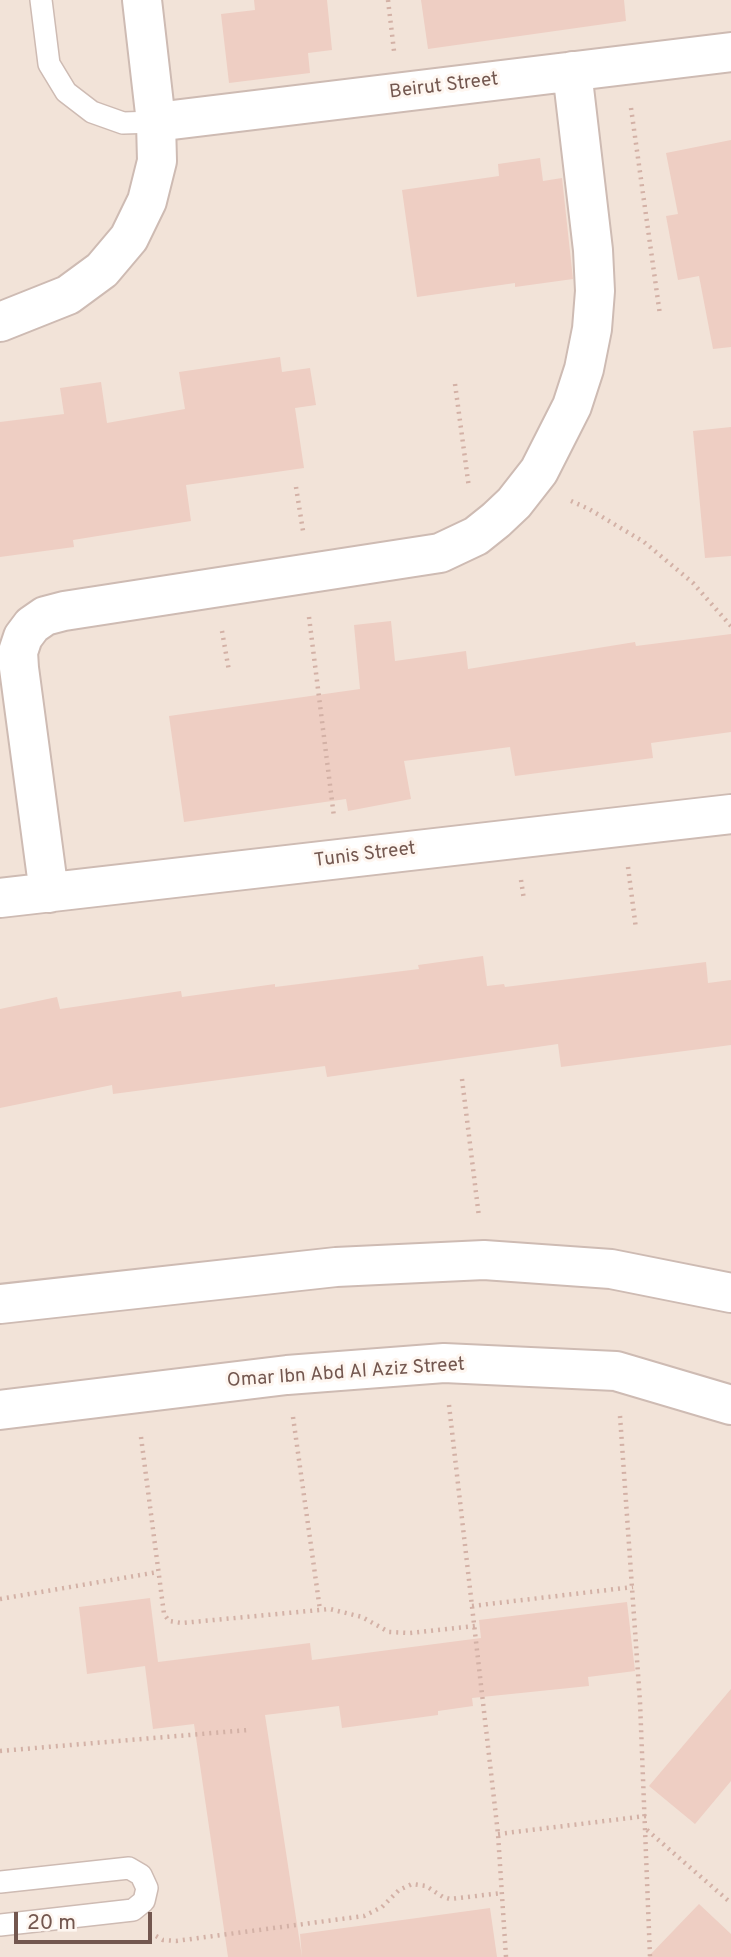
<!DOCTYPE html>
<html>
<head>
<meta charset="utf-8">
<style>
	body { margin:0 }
	#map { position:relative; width:731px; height:1957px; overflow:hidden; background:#fbf2ea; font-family:Overpass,sans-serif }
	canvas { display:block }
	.scale { position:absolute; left:14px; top:1912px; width:138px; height:32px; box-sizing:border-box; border:4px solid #73574f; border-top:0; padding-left:9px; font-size:21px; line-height:24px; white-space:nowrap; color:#73574f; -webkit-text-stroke:5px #fef6f0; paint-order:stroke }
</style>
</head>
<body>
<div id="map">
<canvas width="731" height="1957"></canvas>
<div class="scale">20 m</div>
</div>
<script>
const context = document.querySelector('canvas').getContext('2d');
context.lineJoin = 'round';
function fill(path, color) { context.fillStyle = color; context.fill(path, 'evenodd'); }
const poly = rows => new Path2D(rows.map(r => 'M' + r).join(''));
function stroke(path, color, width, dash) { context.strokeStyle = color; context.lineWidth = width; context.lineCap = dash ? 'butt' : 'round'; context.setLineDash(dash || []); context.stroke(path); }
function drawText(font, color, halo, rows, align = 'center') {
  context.font = font + ' Overpass,sans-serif'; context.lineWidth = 6; context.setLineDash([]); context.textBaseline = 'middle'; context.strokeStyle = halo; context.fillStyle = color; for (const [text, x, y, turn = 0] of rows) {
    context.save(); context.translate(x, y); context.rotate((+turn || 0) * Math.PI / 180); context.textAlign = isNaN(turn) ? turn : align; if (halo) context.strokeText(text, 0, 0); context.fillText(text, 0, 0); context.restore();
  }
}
fill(poly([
	[0,0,731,0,731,1957,0,1957]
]), '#f2e3d8');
fill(poly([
	[254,0,327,0,332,50,308,53,310,73,229,83,221,14,255,10],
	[421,0,624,0,626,21,428,49],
	[731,140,731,347,713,349,699,276,678,280,666,216,678,214,666,153],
	[540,158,543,181,562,178,573,279,515,287,515,283,417,297,402,190,499,176,498,164],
	[280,357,282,372,310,368,316,405,295,408,304,468,186,485,191,521,73,540,74,547,0,557,0,422,64,414,60,388,101,382,107,423,185,409,179,372],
	[731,427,731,556,705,558,693,431],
	[391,621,395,661,466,651,468,669,635,642,636,646,731,634,731,732,651,743,653,758,515,776,510,747,404,761,411,799,348,811,346,799,184,822,169,716,360,689,354,625],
	[483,956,487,986,504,984,505,987,706,962,708,983,731,980,731,1045,561,1067,558,1044,327,1077,325,1066,113,1094,112,1085,0,1108,0,1009,57,997,60,1009,181,991,182,997,275,984,275,987,419,969,418,965],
	[150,1598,158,1662,310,1643,312,1660,481,1638,479,1620,627,1602,635,1671,588,1677,589,1686,472,1698,473,1706,438,1711,438,1715,342,1728,339,1706,265,1715,302,1957,228,1957,194,1724,153,1729,145,1666,87,1674,79,1607],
	[731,1689,731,1781,695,1824,649,1786],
	[699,1904,731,1934,731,1957,648,1957],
	[490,1908,497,1957,302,1957,300,1934]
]), '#eecec3');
const service = poly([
	[41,0,49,64,66,92,92,112,123,123,156,122],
	[0,1882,129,1868,141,1875,147,1888,144,1901,133,1910,0,1925]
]);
const minor = poly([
	[156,122,731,52],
	[0,322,68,295,102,270,129,238,147,201,157,161,156,122,142,0],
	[49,893,19,668,18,652,23,637,32,625,45,616,64,611,440,553,476,536,496,520,514,503,539,471,572,406,584,369,592,329,595,291,593,250,572,71],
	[0,898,731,814]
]);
const tertiary = poly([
	[0,1304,336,1267,484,1260,611,1269,731,1293],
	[0,1410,287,1375,444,1363,616,1371,731,1405]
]);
stroke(service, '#cebbb3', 24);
stroke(minor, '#cebbb3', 42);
stroke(tertiary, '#cebbb3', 42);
stroke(poly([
	[388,0,394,51],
	[631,108,660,315],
	[455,384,469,488],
	[296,487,303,531],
	[571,501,589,509,644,542,693,583,731,626],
	[309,617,334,817],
	[222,631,229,671],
	[628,867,636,929],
	[521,880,524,900],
	[462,1079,479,1217],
	[449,1405,498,1834,506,1957],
	[620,1416,640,1702,650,1957],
	[293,1417,320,1610],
	[141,1437,164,1614,169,1621,182,1623,330,1609,362,1617,389,1632,410,1633,475,1626],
	[0,1599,158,1572],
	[472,1606,633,1587],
	[0,1751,248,1730],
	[647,1830,731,1903],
	[498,1834,646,1816],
	[156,1936,163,1940,176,1941,364,1916,382,1907,399,1890,412,1884,426,1886,443,1897,450,1899,502,1893]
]), '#d3b1a6', 4.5, [2, 5]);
stroke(service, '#fff', 21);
stroke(minor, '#fff', 38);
stroke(tertiary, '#fff', 38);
drawText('19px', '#73574f', '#fef6f0', [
	["Beirut Street",444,87,-7],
	["Tunis Street",365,856,-7],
	["Omar Ibn Abd Al Aziz Street",346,1374,-4]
]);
</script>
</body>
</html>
